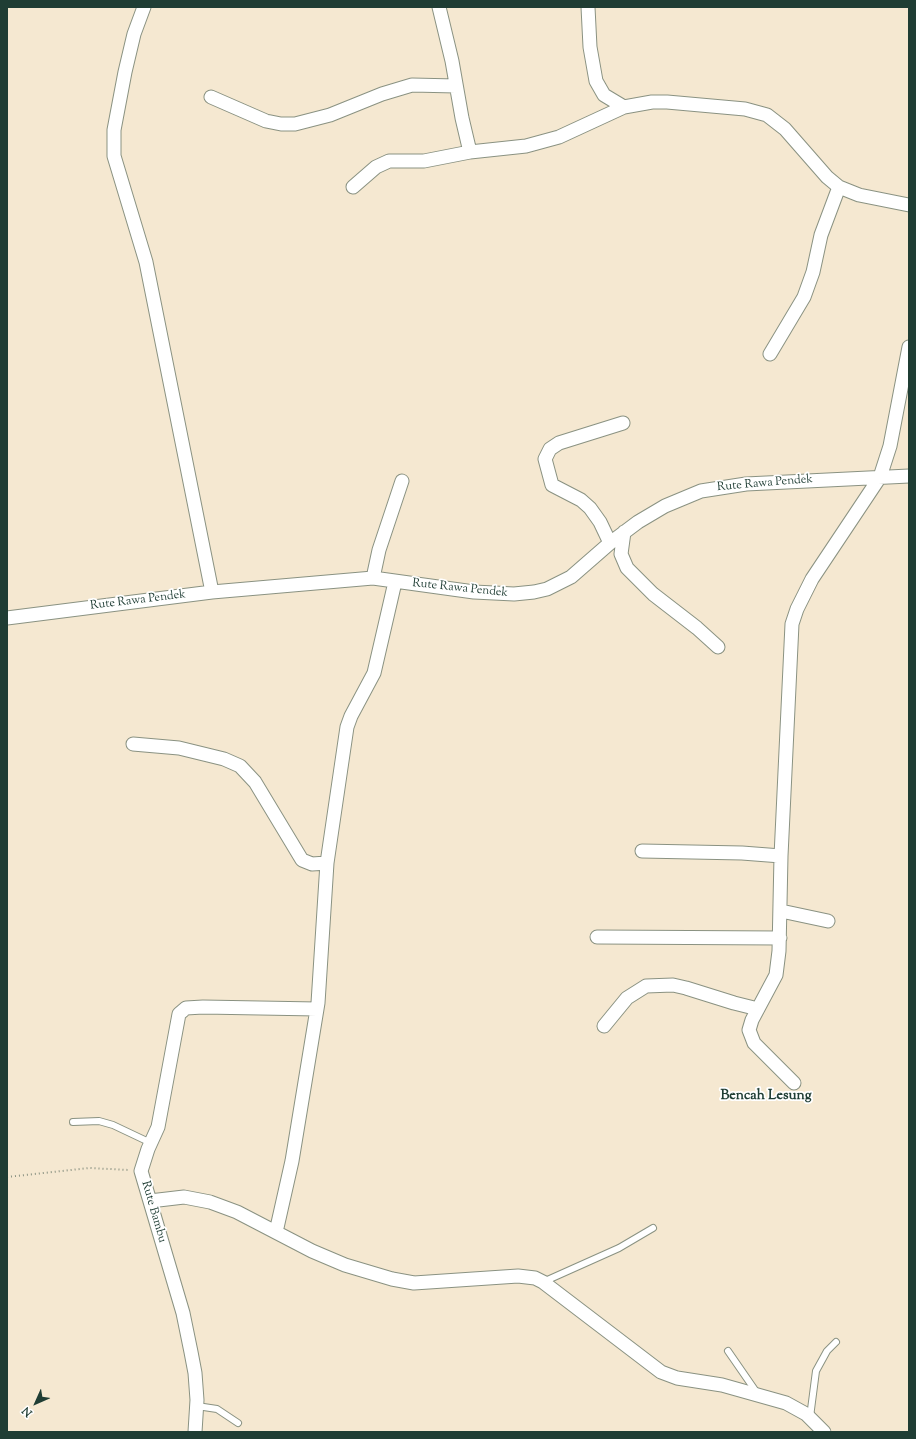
<!DOCTYPE html>
<html>
<head>
<meta charset="utf-8">
<style>
	body { margin:0 }
	#map { position:relative; width:916px; height:1439px; overflow:hidden; background:#f5e8d1; font-family:"Sorts Mill Goudy",serif }
	canvas { display:block }
	.frame { position:absolute; inset:0; border:8px solid #1f3d34; pointer-events:none }
	.north { position:absolute; left:16px; top:1383px; width:40px; height:40px; -webkit-text-stroke:3px #fff; paint-order:stroke; rotate:225deg; font-size:11px; font-weight:700; line-height:16px; text-align:center; color:#1f3d34 }
	.north::after { content:''; display:block; margin:auto; width:14px; height:18px; background:#1f3d34; clip-path:polygon(50% 0,100% 100%,50% 72%,0 100%) }
</style>
</head>
<body>
<div id="map">
<canvas width="916" height="1439"></canvas>
<div class="frame"></div>
<div class="north">N</div>
</div>
<script>
const context = document.querySelector('canvas').getContext('2d');
context.lineJoin = 'round';
const poly = rows => new Path2D(rows.map(r => 'M' + r).join(''));
function stroke(path, color, width, dash) { context.strokeStyle = color; context.lineWidth = width; context.lineCap = dash ? 'butt' : 'round'; context.setLineDash(dash || []); context.stroke(path); }
function drawText(font, color, halo, rows, align = 'center') {
  context.font = font + ' "Sorts Mill Goudy",serif'; context.lineWidth = 3.5; context.setLineDash([]); context.textBaseline = 'middle'; context.strokeStyle = halo; context.fillStyle = color; for (const [text, x, y, turn = 0] of rows) {
    context.save(); context.translate(x, y); context.rotate((+turn || 0) * Math.PI / 180); context.textAlign = isNaN(turn) ? turn : align; if (halo) context.strokeText(text, 0, 0); context.fillText(text, 0, 0); context.restore();
  }
}
const service = poly([
	[73,1122,99,1121,113,1125,151,1143],
	[543,1282,619,1248,653,1228],
	[728,1351,757,1393],
	[197,1406,217,1409,238,1423],
	[810,1417,816,1371,827,1351,836,1342]
]);
const minor = poly([
	[144,7,134,34,125,72,114,130,114,156,146,262,212,592],
	[439,7,452,61,462,118,470,152],
	[588,7,590,47,596,81,604,95,624,107],
	[211,97,266,121,281,124,295,124,330,115,382,94,412,85,456,86],
	[353,187,376,167,389,161,424,161,470,152,526,146,559,137,624,107,652,102,667,102,745,109,767,115,785,129,827,177,839,187,859,195,909,205],
	[770,354,804,297,813,272,821,235,839,187],
	[624,532,621,554,627,568,653,594,697,628,718,647],
	[610,543,600,522,590,508,581,500,552,485,545,459,550,449,559,443,623,423],
	[373,578,379,550,402,481],
	[7,618,212,592,373,578,474,592,514,594,534,592,547,589,571,577,610,543,638,522,665,506,701,491,746,484,909,476],
	[133,744,179,748,224,759,240,766,255,782,302,860,312,864,327,863],
	[642,851,742,853,781,856],
	[781,911,828,921],
	[597,937,780,938],
	[604,1026,627,998,646,986,673,985,686,988,734,1003,758,1009],
	[794,1083,754,1043,749,1030,752,1020,776,975,779,951,781,856,792,624,797,609,812,579,880,477,890,446,909,347],
	[150,1201,184,1197,210,1202,237,1212,312,1251,345,1265,392,1279,414,1283,518,1276,535,1278,543,1282,661,1372,677,1378,722,1385,786,1403,806,1414,824,1432],
	[276,1232,292,1161,318,1003,327,863,347,727,351,716,374,673,395,582],
	[195,1432,197,1400,195,1373,191,1352,183,1313,141,1171,148,1149,158,1127,179,1014,186,1008,203,1007,317,1009]
]);
stroke(service, '#8a9282', 8);
stroke(minor, '#8a9282', 15);
stroke(poly([
	[7,1177,89,1168,130,1170]
]), '#8a9282', 2, [1, 3]);
stroke(service, '#fff', 6);
stroke(minor, '#fff', 13);
drawText('12px', '#1f3d34', '#fff', [
	["Rute Rawa Pendek",765,484,-5],
	["Rute Rawa Pendek",460,589,6],
	["Rute Rawa Pendek",138,601,-7],
	["Rute Bambu",153,1212,74]
]);
drawText('bold 14px', '#1f3d34', '#fff', [
	["Bencah Lesung",766,1097]
]);
</script>
</body>
</html>
